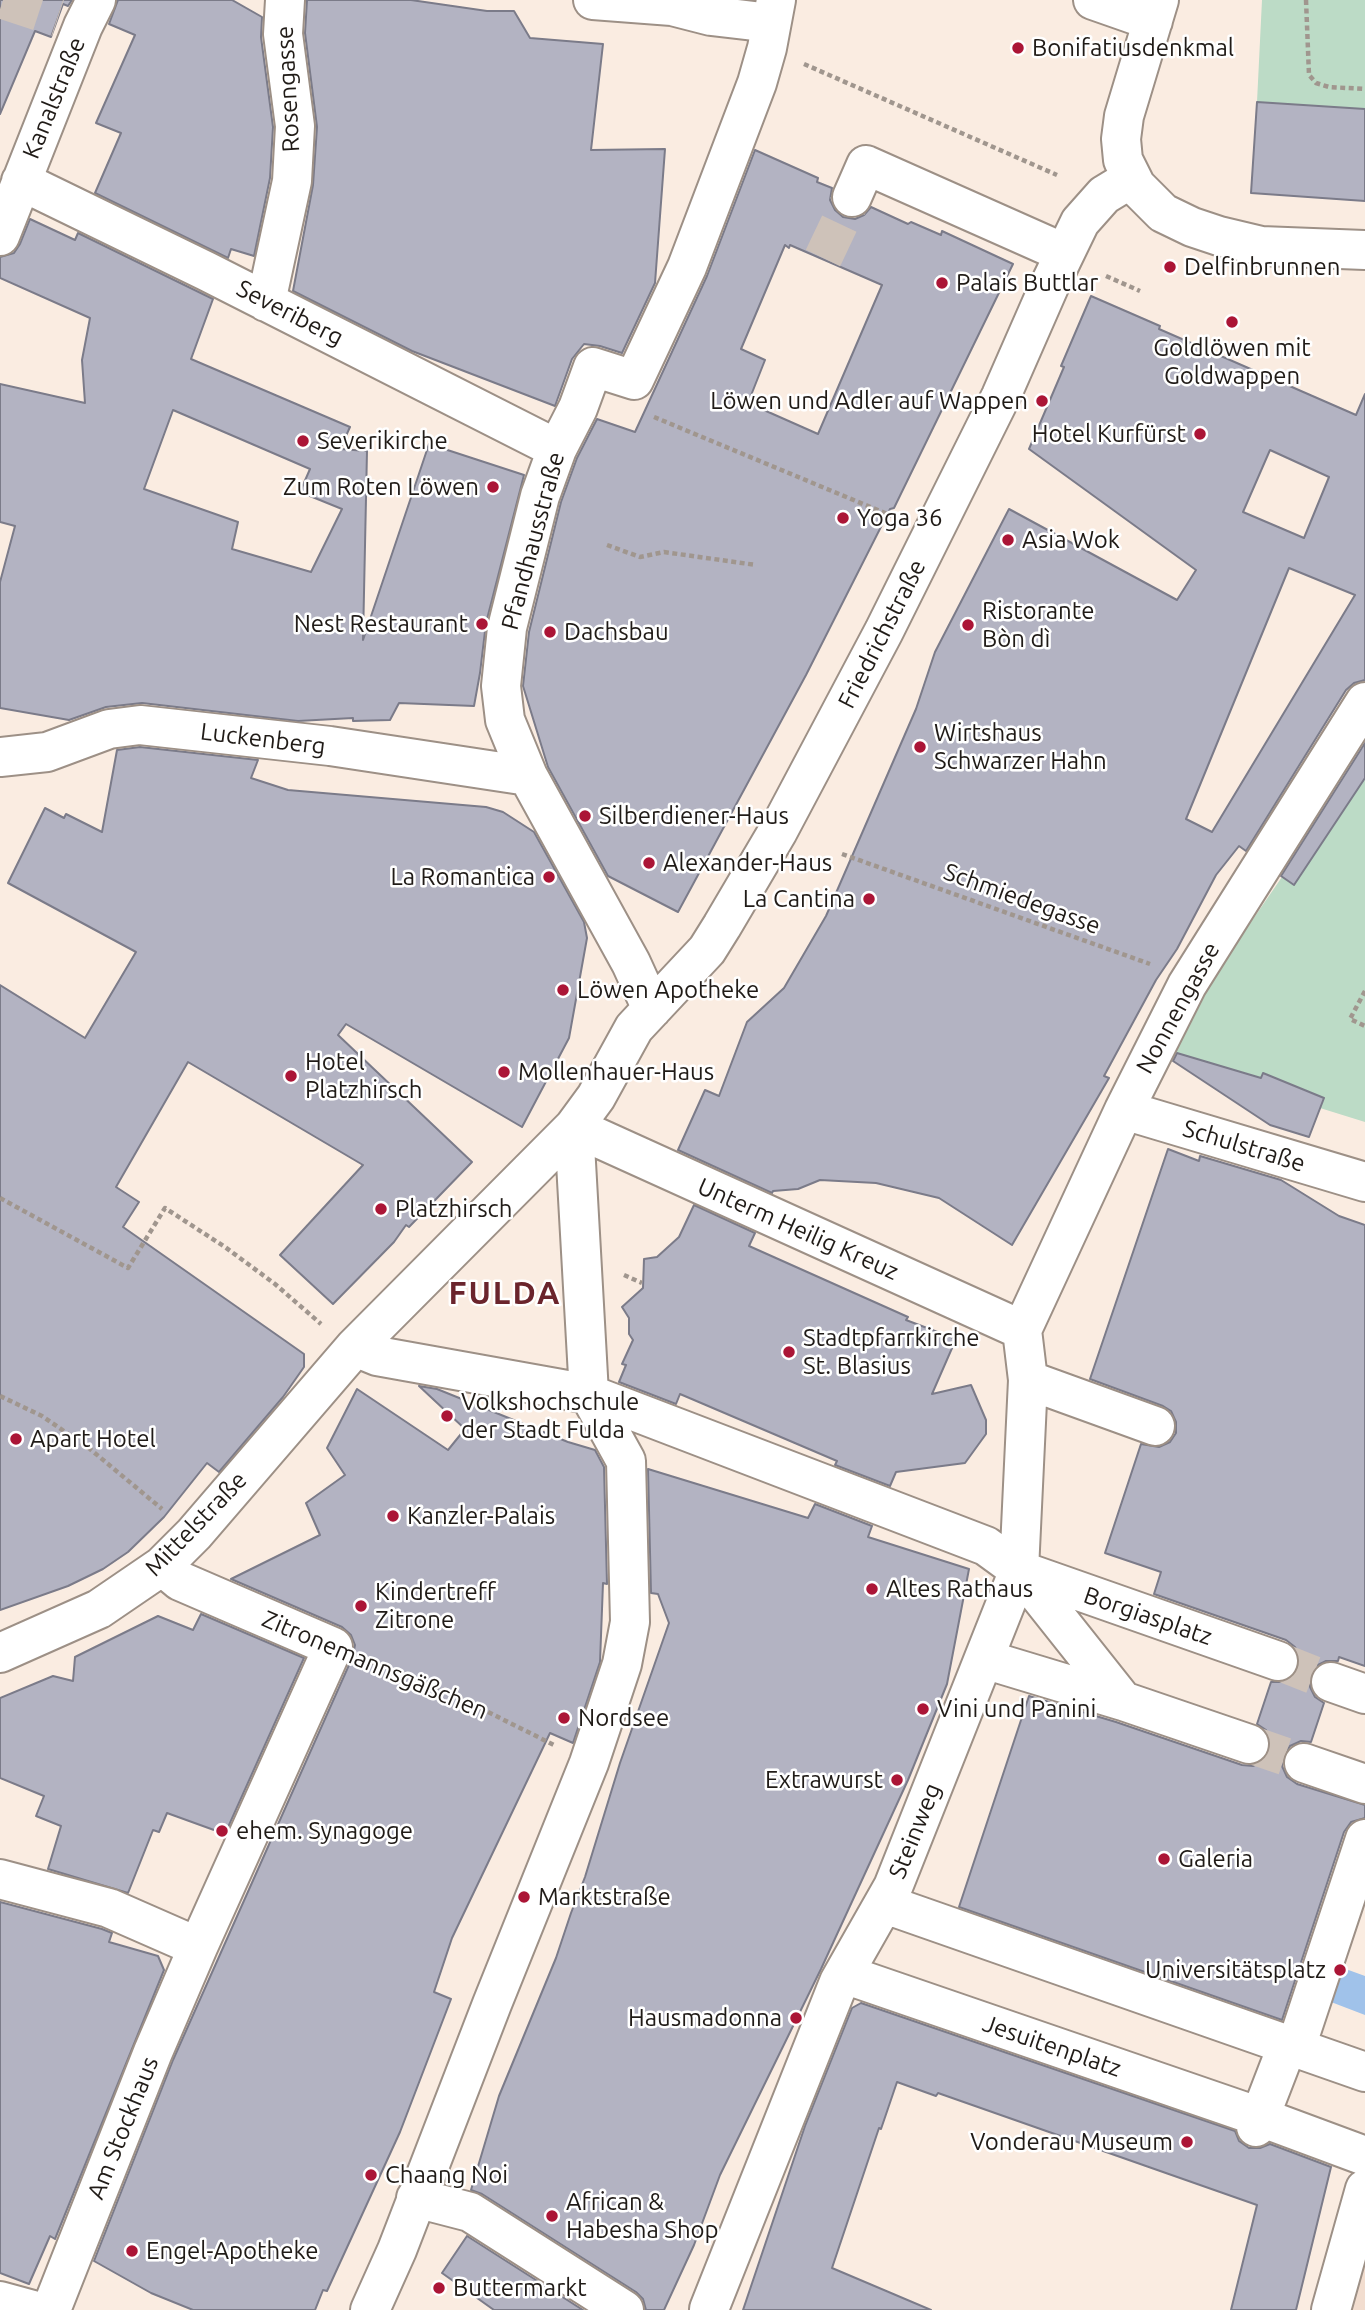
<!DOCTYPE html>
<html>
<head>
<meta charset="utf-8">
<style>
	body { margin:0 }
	canvas { display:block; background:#faece1 }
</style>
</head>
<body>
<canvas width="1365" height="2310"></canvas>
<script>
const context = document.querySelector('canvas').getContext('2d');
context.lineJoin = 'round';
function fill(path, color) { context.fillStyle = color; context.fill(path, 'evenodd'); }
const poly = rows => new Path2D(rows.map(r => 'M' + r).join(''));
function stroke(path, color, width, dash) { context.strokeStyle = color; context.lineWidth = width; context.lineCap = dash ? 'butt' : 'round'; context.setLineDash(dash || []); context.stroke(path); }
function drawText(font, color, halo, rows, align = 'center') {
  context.font = font + ' Ubuntu,sans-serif'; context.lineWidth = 5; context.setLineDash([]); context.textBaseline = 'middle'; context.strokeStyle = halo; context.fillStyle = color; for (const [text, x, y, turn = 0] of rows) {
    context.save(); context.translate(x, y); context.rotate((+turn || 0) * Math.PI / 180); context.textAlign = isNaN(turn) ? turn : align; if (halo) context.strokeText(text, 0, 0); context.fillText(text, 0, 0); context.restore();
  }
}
fill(poly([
	[1365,2258,1365,2310,1350,2310]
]), '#f2ddcf');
fill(poly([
	[1262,0,1365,0,1365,109,1257,102],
	[1365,778,1365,1122,1320,1108,1324,1098,1264,1073,1261,1078,1172,1053,1191,1009,1282,877,1294,885]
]), '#bcdbc6');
fill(poly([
	[1343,1968,1365,1976,1365,2015,1331,2002]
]), '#a0c2ea');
const building = poly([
	[0,0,72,0,68,6,63,4,51,37,35,31,0,114,0,0],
	[118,0,232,0,262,17,261,37,273,127,270,178,254,256,231,249,228,258,95,193,121,133,96,123,135,35,109,24,118,0],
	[307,0,411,0,487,11,514,11,530,38,603,44,591,150,665,149,655,283,622,353,600,346,584,344,572,359,555,406,412,351,293,291,313,185,317,127,305,33,307,0],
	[1257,102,1365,109,1365,201,1251,193,1257,102],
	[755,150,818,178,817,182,832,188,830,200,835,210,843,217,855,219,864,215,871,207,908,224,911,222,941,235,942,231,1013,264,894,508,890,509,806,675,678,912,608,876,548,767,523,686,529,632,561,502,577,458,597,419,635,432,707,276,755,150],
	[785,245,789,248,790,245,882,285,818,434,748,403,765,360,741,349,785,245],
	[30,219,75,240,78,233,213,299,191,359,350,427,340,449,367,451,363,640,429,444,524,475,486,623,480,673,474,706,399,703,390,720,353,721,353,718,298,721,142,703,106,707,69,720,0,708,0,582,15,526,0,522,0,384,85,403,82,360,90,318,0,278,0,257,14,253,20,244,30,219],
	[173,410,310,469,300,492,342,509,311,572,232,549,238,522,144,489,173,410],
	[1091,296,1160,326,1159,329,1356,415,1365,394,1365,680,1354,683,1346,690,1246,851,1239,846,1216,875,1177,949,1156,980,1104,1076,1109,1078,1012,1245,939,1198,876,1183,820,1180,798,1189,773,1191,772,1193,678,1150,705,1090,719,1096,747,1022,784,988,826,916,916,709,935,652,1009,509,1177,600,1196,570,1029,449,1064,367,1061,366,1091,296],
	[1270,450,1329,477,1304,538,1243,512,1270,450],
	[1289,568,1355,595,1212,832,1186,819,1289,568],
	[1365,743,1365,778,1294,885,1281,876,1365,743],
	[140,747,258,760,251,778,288,790,486,807,503,812,534,832,584,922,587,938,569,1038,522,1127,346,1024,338,1035,472,1162,409,1227,406,1225,394,1242,333,1304,280,1255,363,1165,188,1062,116,1187,139,1202,123,1227,304,1354,304,1367,283,1397,219,1472,207,1463,164,1517,128,1552,103,1569,68,1586,0,1610,0,985,85,1038,136,952,8,883,45,808,64,818,66,814,102,832,117,750,140,747],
	[1177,1053,1261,1078,1263,1073,1324,1098,1309,1137,1270,1125,1173,1061,1177,1053],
	[1168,1149,1199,1161,1200,1156,1281,1180,1339,1216,1365,1225,1365,1666,1339,1657,1338,1661,1326,1661,1316,1666,1310,1675,1310,1687,1315,1697,1324,1703,1311,1742,1301,1741,1290,1746,1284,1755,1282,1766,1287,1777,1297,1784,1365,1805,1365,1818,1351,1822,1344,1832,1282,2020,959,1907,1029,1696,1116,1722,1242,1765,1253,1766,1264,1760,1270,1750,1270,1739,1266,1730,1257,1724,1271,1682,1283,1682,1292,1678,1299,1668,1299,1656,1295,1647,1286,1640,1154,1594,1161,1572,1105,1553,1141,1444,1159,1447,1170,1442,1176,1433,1176,1422,1171,1411,1163,1406,1090,1379,1168,1149],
	[694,1205,755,1233,749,1246,908,1317,906,1320,956,1339,932,1394,971,1385,986,1420,986,1434,965,1463,896,1472,890,1486,835,1465,837,1461,680,1394,676,1404,619,1382,626,1365,622,1364,633,1340,629,1334,629,1318,622,1307,643,1288,644,1259,657,1257,679,1237,694,1205],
	[419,1386,437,1389,568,1442,595,1450,604,1467,607,1584,603,1583,600,1662,573,1743,550,1733,452,1938,434,1992,451,1999,400,2132,327,2291,323,2290,315,2310,193,2310,151,2293,94,2261,173,2060,353,1656,355,1645,351,1635,342,1627,231,1579,320,1535,306,1503,345,1475,327,1448,357,1389,448,1450,465,1429,419,1386],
	[648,1469,808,1518,815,1504,872,1526,868,1537,969,1569,947,1684,908,1780,821,1969,720,2175,694,2245,664,2310,646,2310,643,2299,636,2292,482,2194,471,2190,499,2096,556,1958,571,1913,585,1877,620,1763,669,1623,658,1594,651,1593,648,1469],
	[201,1614,304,1658,225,1834,167,1813,159,1832,153,1830,128,1893,48,1869,61,1826,36,1816,44,1796,0,1778,0,1698,53,1676,73,1681,75,1657,158,1616,193,1630,201,1614],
	[0,1902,102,1929,112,1933,109,1942,158,1956,164,1970,55,2239,50,2236,29,2284,0,2273,0,1902],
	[861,2003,1235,2131,1239,2141,1249,2148,1260,2148,1270,2144,1331,2167,1296,2310,1231,2310,1257,2205,938,2093,936,2096,897,2082,881,2129,879,2128,832,2268,931,2310,743,2310,805,2126,852,2008,861,2003],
	[467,2236,583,2310,494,2310,442,2273,467,2236]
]);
fill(building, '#b3b3c2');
stroke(building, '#7b7b89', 2);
stroke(poly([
	[3,0,58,18],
	[823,258,852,197],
	[1278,1661,1331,1682],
	[1249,1744,1304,1763]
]), '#cec2b9', 38, [38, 19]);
const minor = poly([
	[593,0,672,6,711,16,771,23],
	[1093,0,1153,21],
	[1159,0,1124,116,1121,139,1123,160,1136,186,1163,213,1192,227,1219,236,1261,246,1365,250],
	[21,181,206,271,557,449],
	[852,197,866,165,1064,253],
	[0,236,83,26,96,0],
	[266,302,292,181,295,126,283,34,285,0],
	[0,757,47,752,109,729,140,725,330,746,528,776],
	[652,1009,631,963,528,776,505,720,501,686,507,628,540,496,557,449,578,408,593,367,634,380,687,267,757,83,767,48,776,0],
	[1124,1110,1365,1182],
	[574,1127,1022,1330],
	[1022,1330,1124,1110,1187,985,1365,702],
	[355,1347,377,1356,589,1394,986,1546,1019,1570,1123,1701,1249,1744],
	[1028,1380,1155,1426],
	[1019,1570,1278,1661],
	[0,1653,99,1609,162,1566,194,1534,355,1347,574,1127,596,1097,634,1028,707,950,722,926,778,831,884,631,1001,396,1051,282,1080,222,1104,195,1132,178],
	[984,1659,1123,1701],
	[1331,1682,1365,1694],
	[1304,1763,1365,1784],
	[0,1879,109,1908,198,1947],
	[885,1904,1365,2072],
	[844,1974,1260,2117,1365,2156],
	[1296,2047,1365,1839],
	[1256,2127,1288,2044],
	[416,2198,470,2212,624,2310],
	[0,2301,33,2310],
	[709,2309,839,1982,893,1887,1019,1570,1028,1380,1022,1330],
	[51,2310,153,2052,198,1947,333,1647,180,1581,162,1566],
	[370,2310,397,2250,492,2004,589,1763,622,1664,630,1622,626,1461,589,1394,574,1127],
	[1331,2310,1365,2189]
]);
stroke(minor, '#9d9086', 42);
stroke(poly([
	[1306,0,1309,75,1316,83,1329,87,1365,89],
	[804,64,1057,175],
	[1106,276,1140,291],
	[654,417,892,516],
	[607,545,640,557,664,552,756,565],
	[842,854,1150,964],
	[1365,991,1350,1019,1365,1026],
	[0,1198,128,1268,165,1208,225,1247,275,1284,321,1324],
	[624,1275,642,1283],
	[0,1396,42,1416,90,1449,162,1509],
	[371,1662,440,1688,554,1745]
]), '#a0968e', 4.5, [5, 3.5]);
stroke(minor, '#fff', 38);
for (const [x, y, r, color] of [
	[1018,48,7,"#ab1536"],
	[1170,267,7,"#ab1536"],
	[942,283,7,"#ab1536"],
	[1232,322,7,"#ab1536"],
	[1042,401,7,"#ab1536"],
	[1200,434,7,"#ab1536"],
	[303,441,7,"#ab1536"],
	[493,487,7,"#ab1536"],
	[843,518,7,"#ab1536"],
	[1008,540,7,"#ab1536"],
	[482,624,7,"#ab1536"],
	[968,625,7,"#ab1536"],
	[550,632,7,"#ab1536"],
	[920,747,7,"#ab1536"],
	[585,816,7,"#ab1536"],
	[649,863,7,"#ab1536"],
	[549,877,7,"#ab1536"],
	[869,899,7,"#ab1536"],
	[563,990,7,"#ab1536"],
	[504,1072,7,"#ab1536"],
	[291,1076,7,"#ab1536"],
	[381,1209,7,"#ab1536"],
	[789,1352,7,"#ab1536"],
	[447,1416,7,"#ab1536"],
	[16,1439,7,"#ab1536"],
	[393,1516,7,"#ab1536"],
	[872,1589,7,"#ab1536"],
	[361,1606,7,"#ab1536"],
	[923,1709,7,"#ab1536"],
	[564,1718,7,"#ab1536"],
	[897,1780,7,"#ab1536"],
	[222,1831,7,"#ab1536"],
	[1164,1859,7,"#ab1536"],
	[524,1897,7,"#ab1536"],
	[1340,1970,7,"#ab1536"],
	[796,2018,7,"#ab1536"],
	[1187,2142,7,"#ab1536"],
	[371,2175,7,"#ab1536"],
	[552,2216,7,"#ab1536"],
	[132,2251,7,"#ab1536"],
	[439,2288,7,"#ab1536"]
]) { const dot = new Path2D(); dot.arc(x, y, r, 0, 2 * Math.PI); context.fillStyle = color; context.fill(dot); stroke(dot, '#fff', 2.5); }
drawText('24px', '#201b17', '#fff', [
	["Bonifatiusdenkmal",1032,48],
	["Delfinbrunnen",1184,267],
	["Palais Buttlar",956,283],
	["Goldlöwen mit",1232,348,"center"],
	["Goldwappen",1232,376,"center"],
	["Löwen und Adler auf Wappen",1028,401,"right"],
	["Hotel Kurfürst",1186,434,"right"],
	["Severikirche",317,441],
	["Zum Roten Löwen",479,487,"right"],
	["Yoga 36",857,518],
	["Asia Wok",1022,540],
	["Ristorante",982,611],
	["Bòn dì",982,639],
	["Nest Restaurant",468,624,"right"],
	["Dachsbau",564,632],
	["Wirtshaus",934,733],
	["Schwarzer Hahn",934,761],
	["Silberdiener-Haus",599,816],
	["Alexander-Haus",663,863],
	["La Romantica",535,877,"right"],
	["La Cantina",855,899,"right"],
	["Löwen Apotheke",577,990],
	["Hotel",305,1062],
	["Platzhirsch",305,1090],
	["Mollenhauer-Haus",518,1072],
	["Platzhirsch",395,1209],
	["Stadtpfarrkirche",803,1338],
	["St. Blasius",803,1366],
	["Volkshochschule",461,1402],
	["der Stadt Fulda",461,1430],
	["Apart Hotel",30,1439],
	["Kanzler-Palais",407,1516],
	["Altes Rathaus",886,1589],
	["Kindertreff",375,1592],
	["Zitrone",375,1620],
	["Vini und Panini",937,1709],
	["Nordsee",578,1718],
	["Extrawurst",883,1780,"right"],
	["ehem. Synagoge",236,1831],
	["Galeria",1178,1859],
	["Marktstraße",538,1897],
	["Universitätsplatz",1326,1970,"right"],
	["Hausmadonna",782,2018,"right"],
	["Vonderau Museum",1173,2142,"right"],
	["Chaang Noi",385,2175],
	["African &",566,2202],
	["Habesha Shop",566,2230],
	["Engel-Apotheke",146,2251],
	["Buttermarkt",453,2288]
], 'left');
drawText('24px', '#201b17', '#fff', [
	["Rosengasse",288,89,-93],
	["Kanalstraße",54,98,-68],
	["Severiberg",290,313,27],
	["Pfandhausstraße",533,541,-75],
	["Friedrichstraße",882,634,-63],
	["Luckenberg",263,739,7],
	["Schmiedegasse",1022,899,20],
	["Nonnengasse",1178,1008,-61],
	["Schulstraße",1244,1146,17],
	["Unterm Heilig Kreuz",798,1229,24],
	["Mittelstraße",196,1524,-46],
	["Borgiasplatz",1148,1616,19],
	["Zitronemannsgäßchen",375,1665,23],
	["Steinweg",915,1831,-68],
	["Jesuitenplatz",1052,2046,19],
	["Am Stockhaus",123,2128,-68]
]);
context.letterSpacing = '2px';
drawText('bold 32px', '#6a242c', '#fff', [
	["FULDA",505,1293]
]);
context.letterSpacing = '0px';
</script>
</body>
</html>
